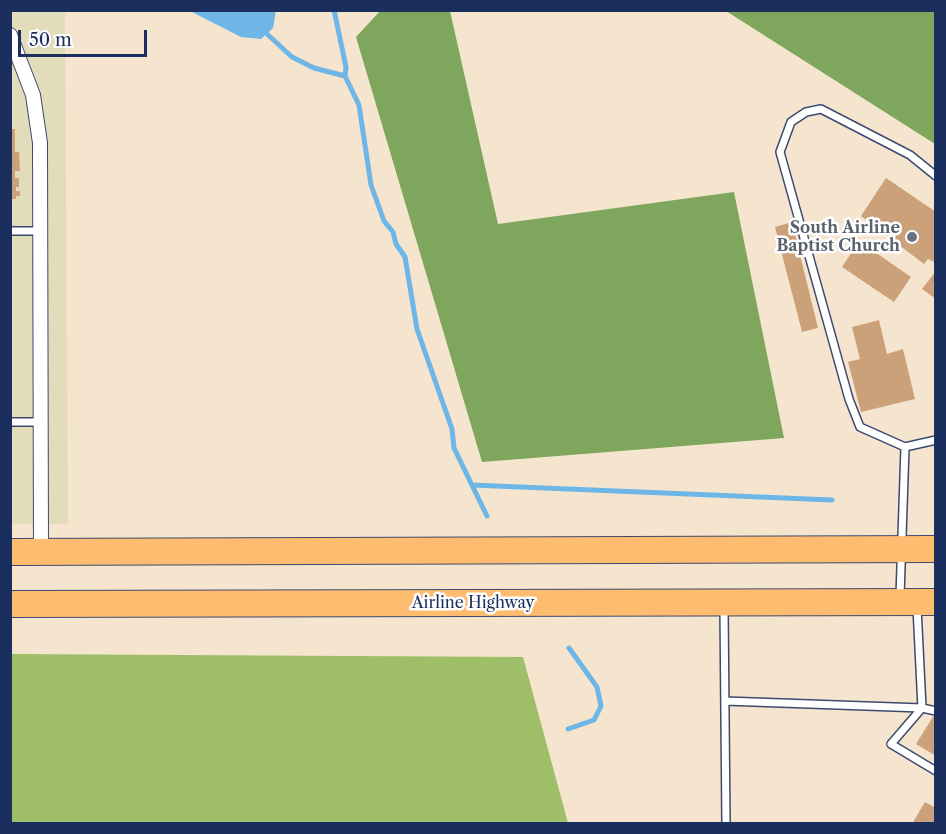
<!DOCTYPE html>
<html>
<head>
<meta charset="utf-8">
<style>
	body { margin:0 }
	#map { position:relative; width:946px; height:834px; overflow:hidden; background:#f5e5cf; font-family:"Libre Caslon Text",serif }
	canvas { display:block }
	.frame { position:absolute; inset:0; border:12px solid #1b2f5e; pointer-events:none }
	.scale { position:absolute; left:18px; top:30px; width:129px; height:27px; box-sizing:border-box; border:3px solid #1b2f5e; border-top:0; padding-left:8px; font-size:18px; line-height:21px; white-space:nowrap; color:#1b2f5e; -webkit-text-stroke:4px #fff; paint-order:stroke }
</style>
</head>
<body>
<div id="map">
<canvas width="946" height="834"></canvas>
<div class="frame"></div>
<div class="scale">50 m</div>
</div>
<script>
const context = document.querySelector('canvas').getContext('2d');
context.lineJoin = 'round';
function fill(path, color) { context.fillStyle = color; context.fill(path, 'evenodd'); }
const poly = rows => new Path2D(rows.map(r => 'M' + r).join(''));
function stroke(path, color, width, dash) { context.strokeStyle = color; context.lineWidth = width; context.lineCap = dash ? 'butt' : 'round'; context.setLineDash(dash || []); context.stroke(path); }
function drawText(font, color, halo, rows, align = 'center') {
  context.font = font + ' "Libre Caslon Text",serif'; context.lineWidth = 5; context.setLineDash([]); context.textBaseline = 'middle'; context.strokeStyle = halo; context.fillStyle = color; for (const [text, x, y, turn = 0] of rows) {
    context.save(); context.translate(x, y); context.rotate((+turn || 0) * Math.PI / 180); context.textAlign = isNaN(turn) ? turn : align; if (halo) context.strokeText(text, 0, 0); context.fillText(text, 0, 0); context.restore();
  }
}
fill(poly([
	[10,11,65,11,68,524,11,524]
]), '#e3dcba');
fill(poly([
	[11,654,523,657,568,823,11,823]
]), '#9ebf68');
fill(poly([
	[381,10,450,11,498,224,734,192,784,438,482,462,356,37],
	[726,11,935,11,935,144]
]), '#7ea65c');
fill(poly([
	[276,10,273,28,261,39,241,37,190,11]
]), '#6eb6e6');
stroke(poly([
	[334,10,346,67,345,76,359,105,371,185,384,221,393,232,396,244,405,257,417,329,452,429,454,448,487,516],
	[267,34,292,57,314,68,345,76],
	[472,485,832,500],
	[568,729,594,720,601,706,597,687,569,648]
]), '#6eb6e6', 5);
fill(poly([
	[10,129,15,129,15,152,19,152,20,171,15,171,15,178,19,178,19,187,16,187,16,191,20,191,20,196,16,196,16,199,10,199],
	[886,178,936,212,936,263,928,259,924,264,861,216],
	[792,222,818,328,802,332,775,227],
	[859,241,911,277,894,302,842,267],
	[936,271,936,299,922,289],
	[879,320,887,354,903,349,915,399,861,412,848,362,860,359,852,327],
	[936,712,936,756,916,744],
	[925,802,936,808,936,824,912,824]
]), '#cba179');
const lane = poly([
	[936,176,910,155,821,109,806,112,791,122,780,152,849,399,860,427,905,447,936,440],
	[10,231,40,231],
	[10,422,40,422],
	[900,596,905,447],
	[917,607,922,708,891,744,936,771],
	[724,608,726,824],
	[725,701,922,708,936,711]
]);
const street = poly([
	[10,35,33,95,40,143,41,552]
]);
const highway = poly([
	[10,552,936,549],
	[10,604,936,602]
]);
stroke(lane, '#3c4a6f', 10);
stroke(street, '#3c4a6f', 16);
stroke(highway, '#3c4a6f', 28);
stroke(lane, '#fff', 7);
stroke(street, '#fff', 14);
stroke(highway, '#febc70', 26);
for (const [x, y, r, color] of [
	[912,237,6,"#6b7280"]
]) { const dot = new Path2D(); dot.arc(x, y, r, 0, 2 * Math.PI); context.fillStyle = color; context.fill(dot); stroke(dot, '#fff', 2); }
drawText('bold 16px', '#5b616d', '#fff', [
	["South Airline",900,228],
	["Baptist Church",900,246]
], 'right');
drawText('16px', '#1b2f5e', '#fff', [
	["Airline Highway",473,603]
]);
</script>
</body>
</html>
